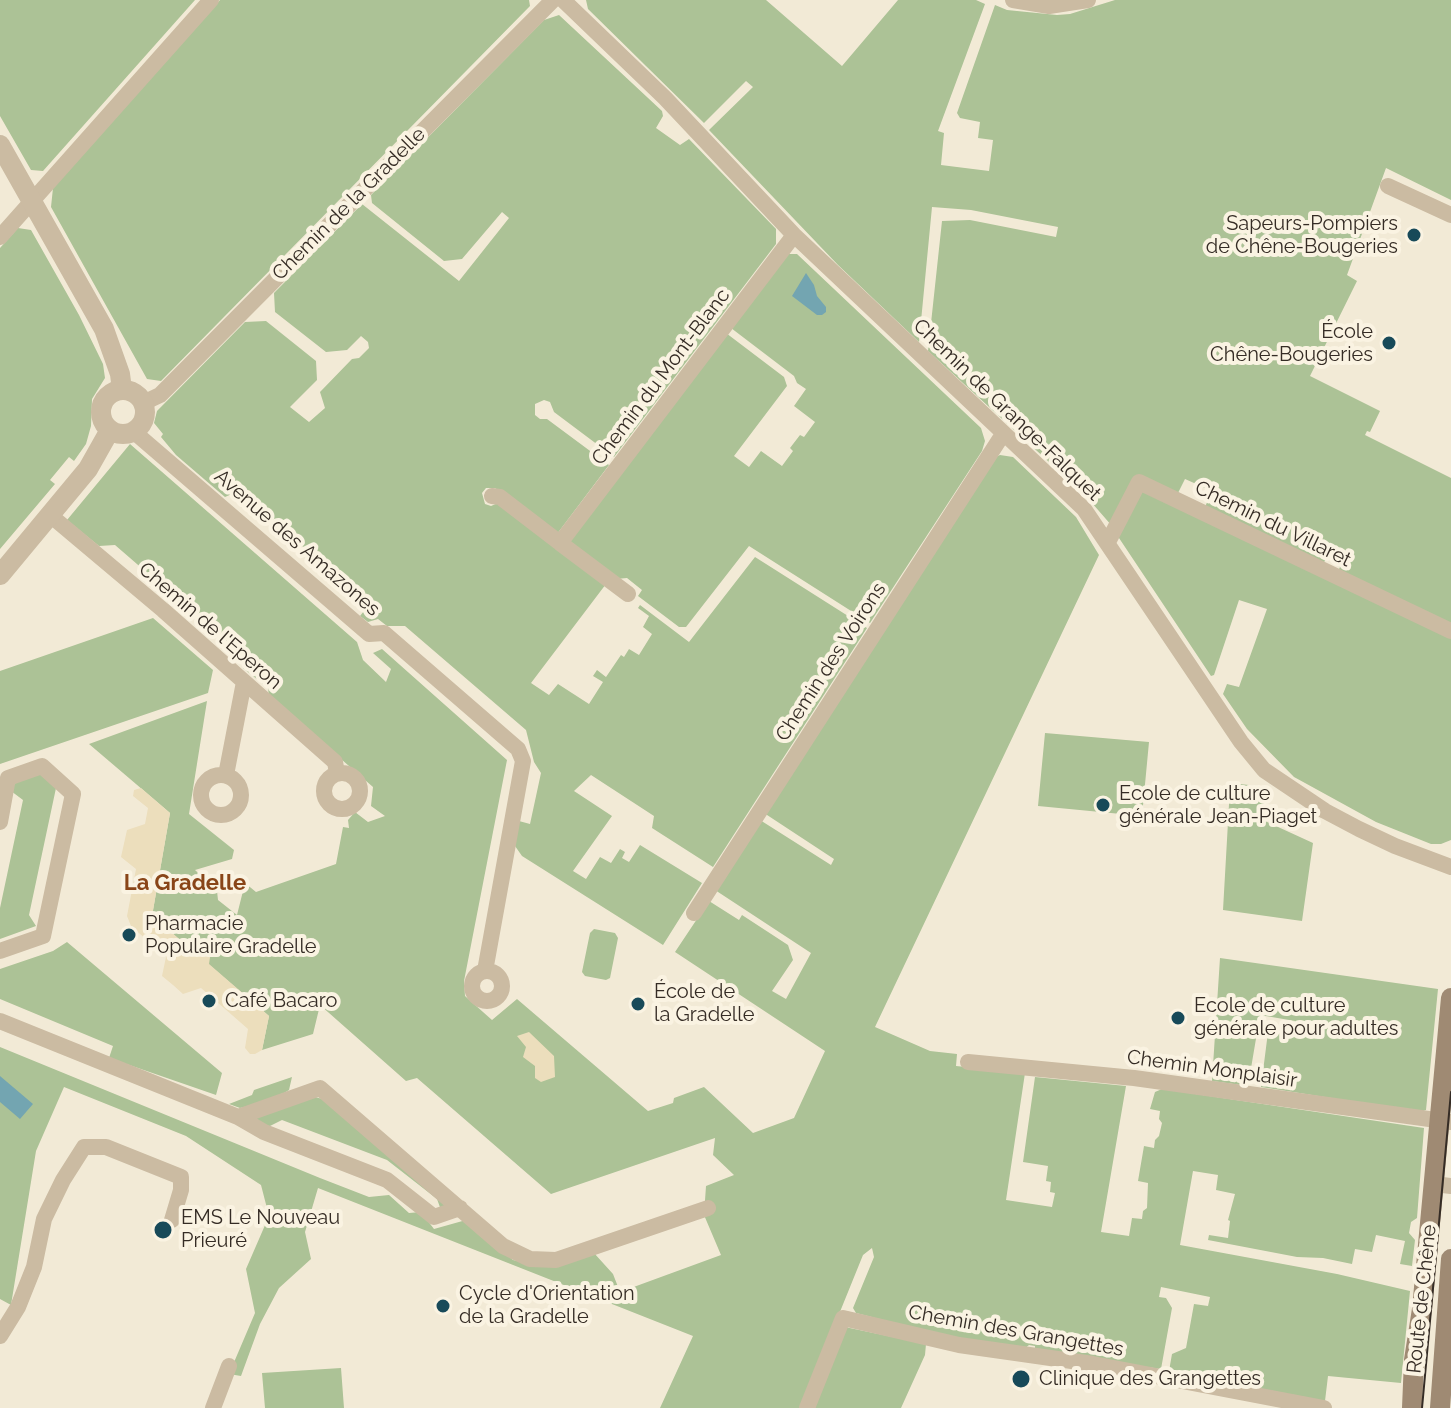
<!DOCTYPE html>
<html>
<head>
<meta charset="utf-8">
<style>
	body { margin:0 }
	canvas { display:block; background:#f2ead6 }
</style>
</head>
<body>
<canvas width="1451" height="1408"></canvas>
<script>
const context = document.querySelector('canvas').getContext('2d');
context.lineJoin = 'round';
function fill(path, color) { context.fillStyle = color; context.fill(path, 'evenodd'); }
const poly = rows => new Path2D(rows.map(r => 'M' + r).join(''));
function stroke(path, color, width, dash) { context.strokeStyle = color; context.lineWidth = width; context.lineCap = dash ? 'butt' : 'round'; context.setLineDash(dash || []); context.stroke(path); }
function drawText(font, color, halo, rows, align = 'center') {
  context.font = font + ' Raleway,sans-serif'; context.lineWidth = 8; context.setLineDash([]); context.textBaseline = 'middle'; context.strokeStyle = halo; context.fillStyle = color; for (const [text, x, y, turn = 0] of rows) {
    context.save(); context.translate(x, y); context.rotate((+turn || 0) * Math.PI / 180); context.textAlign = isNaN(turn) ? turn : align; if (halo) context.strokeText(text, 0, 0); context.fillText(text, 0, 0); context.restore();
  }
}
fill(poly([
	[0,0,195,0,43,171,31,170,0,116],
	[220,0,529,0,530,6,161,381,147,379,51,207,53,188],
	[586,0,766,0,842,66,898,0,976,0,985,4,938,131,944,133,941,165,989,171,993,140,978,138,980,122,960,118,957,113,995,5,1007,10,1057,15,1070,14,1115,0,1451,0,1451,200,1386,168,1347,275,1357,281,1310,376,1380,411,1370,432,1367,431,1365,435,1451,478,1451,624,1338,571,1344,559,1330,552,1323,564,1205,507,1212,491,1185,479,1177,495,1137,476,1112,526,1085,495,928,351,942,221,970,220,1056,237,1058,227,971,210,932,207,919,342,838,265,709,130,753,87,746,81,704,123,588,9],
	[559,15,662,111,663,116,656,128,680,145,689,139,776,229,776,244,614,457,554,412,550,402,544,400,535,404,535,415,540,419,547,419,609,465,557,534,495,488,486,488,482,493,485,504,491,506,498,503,606,584,531,683,549,695,558,684,589,704,603,682,593,676,597,670,606,677,621,655,624,657,629,649,639,655,652,634,643,627,649,616,638,608,640,605,689,642,755,557,867,628,713,867,652,828,654,816,591,775,574,791,612,816,573,871,586,879,600,857,611,863,620,849,625,852,622,858,629,862,640,845,702,883,663,945,522,856,515,846,519,821,530,824,541,773,534,762,526,730,405,626,387,626,378,619,368,622,360,616,368,606,241,490,225,497,176,455,161,437,163,434,154,423,157,411,245,322,266,321,316,361,317,380,290,407,309,422,325,408,320,392,352,359,359,358,369,348,368,342,361,336,347,350,326,352,275,312,274,293,362,204,459,281,509,218,502,212,462,259,444,261,372,203,371,195,544,20],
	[18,228,31,230,79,315,103,364,105,378,92,399,91,426,86,444,74,461,69,457,50,480,55,484,0,549,0,248],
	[786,254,797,254,981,428,985,441,982,451,870,623,749,546,686,627,679,627,638,596,642,590,627,578,616,579,571,545,570,540,726,333,784,377,787,386,734,456,749,467,761,451,782,466,793,451,790,448,800,435,804,437,815,422,794,406,806,389,797,383,794,376,731,328],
	[130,444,357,642,363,660,386,682,391,669,373,653,382,649,507,760,464,981,465,996,492,1020,517,999,648,1111,673,1103,674,1098,704,1087,753,1133,794,1118,825,1051,675,952,709,901,739,920,742,915,788,945,793,960,772,991,786,999,811,953,715,890,760,820,831,865,834,859,764,813,994,458,1000,455,1013,457,1076,517,1099,555,875,1027,930,1051,957,1054,956,1066,1025,1073,1006,1200,1052,1207,1055,1193,1050,1192,1051,1182,1046,1181,1048,1166,1023,1162,1035,1077,1126,1086,1101,1232,1129,1236,1132,1218,1142,1219,1143,1211,1147,1208,1148,1183,1138,1181,1144,1146,1154,1148,1155,1140,1159,1136,1162,1123,1159,1119,1160,1111,1150,1109,1155,1092,1162,1089,1424,1128,1417,1218,1411,1222,1409,1233,1415,1240,1412,1266,1400,1264,1405,1241,1376,1235,1372,1252,1355,1249,1352,1264,1323,1258,1297,1257,1208,1240,1209,1235,1228,1238,1230,1221,1228,1220,1235,1194,1216,1190,1218,1175,1193,1171,1180,1245,1337,1274,1410,1291,1401,1383,1328,1376,1325,1401,1169,1371,1172,1354,1186,1348,1194,1304,1208,1306,1210,1297,1161,1287,1159,1297,1166,1298,1172,1308,1161,1369,1035,1351,1035,1346,1029,1345,1024,1349,938,1334,856,1313,853,1308,874,1257,872,1248,863,1255,801,1408,660,1408,693,1336,318,1188,305,1232,311,1259,279,1288,260,1324,241,1376,229,1374,255,1313,246,1269,269,1216,261,1185,186,1136,64,1087,36,1151,11,1305,0,1299,0,1047,320,1178,369,1197,389,1195,409,1213,421,1212,434,1229,466,1220,513,1260,536,1265,594,1253,613,1274,620,1292,721,1255,704,1215,706,1186,734,1175,713,1155,715,1138,551,1194,417,1078,406,1081,320,1005,313,1034,262,1050,269,1016,152,916,170,813,89,744,207,701,189,814,234,850,232,859,195,870,217,891,218,900,237,915,245,883,256,892,336,864,343,827,349,828,348,820,355,812,368,822,385,816,371,806,373,787,269,696,268,688,243,668,249,661,115,545,99,546,67,520],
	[1139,490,1451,637,1451,840,1441,844,1431,844,1376,822,1305,783,1294,777,1247,729,1223,694,1227,684,1239,687,1267,609,1239,600,1214,675,1211,676,1117,535],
	[153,618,213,670,208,693,0,764,0,671],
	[1045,733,1149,742,1142,816,1038,806],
	[40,774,56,788,29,915,36,926,0,939,0,908,23,800,11,791,17,780],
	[1239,784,1269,787,1265,821,1313,843,1302,921,1223,910,1230,787],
	[594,929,615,933,618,938,610,978,606,980,585,976,582,972,590,933],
	[67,942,222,1073,216,1095,109,1058,113,1046,0,999,0,969,53,951],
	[1220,958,1438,989,1426,1110,1420,1112,1261,1087,1268,1032,1293,1035,1295,1021,1260,1015,1248,1086,1212,1081],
	[292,1077,289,1090,284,1093,249,1106,240,1108,229,1104,252,1095,254,1090],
	[315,1097,330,1101,445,1205,441,1210,437,1199,387,1160,282,1120,266,1128,255,1117],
	[845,1327,926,1344,925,1355,901,1408,812,1408],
	[341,1368,344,1408,265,1408,262,1373]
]), '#acc296');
fill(poly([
	[141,788,170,813,152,916,191,949,212,944,209,964,269,1016,262,1050,255,1054,250,1054,245,1048,248,1029,201,988,183,994,173,985,162,976,166,957,131,926,127,916,136,869,121,857,127,830,145,824,148,808,133,796,134,790],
	[529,1032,554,1056,555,1077,541,1082,535,1078,535,1066,523,1057,526,1047,517,1036]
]), '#ecdebc');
fill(poly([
	[806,273,814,285,817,296,826,307,826,312,822,315,817,315,792,296],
	[0,1076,33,1104,20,1119,0,1102]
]), '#73a5b1');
stroke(poly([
	[563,0,665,98,794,235,1084,509,1241,742,1264,770,1325,811,1359,829,1395,846,1451,867],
	[1013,0,1049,6,1088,0],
	[1388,186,1451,215],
	[0,237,211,0],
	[143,403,160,395,553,0],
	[133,431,369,634,384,633,518,749,523,761,485,971],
	[492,496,500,497,560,543],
	[50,515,163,610,335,762,337,773],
	[1108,542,1139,482,1451,631],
	[628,594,560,543,794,235],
	'324 791a18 18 0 1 1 36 0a18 18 0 1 1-36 0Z',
	'201 795a20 20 0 1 1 40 0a20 20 0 1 1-40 0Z',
	[226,775,244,682],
	[0,822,8,778,42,766,73,794,43,936,0,951],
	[694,913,1003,434],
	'472 986a15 15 0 1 1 30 0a15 15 0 1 1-30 0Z',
	[0,1021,238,1117,264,1132,387,1180,434,1217,460,1208],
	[968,1062,1134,1078,1451,1122],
	[238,1117,320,1088,503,1246,530,1259,556,1260,708,1208],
	[1434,1184,1451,1186],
	[0,1336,18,1307,34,1267,44,1219,63,1180,84,1147,106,1147,181,1177,181,1190,172,1220],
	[213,1408,229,1366],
	[807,1408,843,1318,959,1345,1093,1364,1324,1408]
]), '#cbbba2', 16);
stroke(poly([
	[0,145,104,329,120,374,122,390],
	'101 412a22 22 0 1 1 44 0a22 22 0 1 1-44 0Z',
	[0,575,88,469,110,430]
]), '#cbbba2', 20);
stroke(poly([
	[1412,1408,1414,1360,1422,1309,1451,998],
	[1440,1408,1451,1259]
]), '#9f8a73', 20);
stroke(poly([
	[1422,1408,1451,1092]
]), '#352c25', 2);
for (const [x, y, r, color] of [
	[1414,235,8,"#184a59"],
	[1389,343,8,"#184a59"],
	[1103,805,8,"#184a59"],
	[129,935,8,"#184a59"],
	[209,1001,8,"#184a59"],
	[638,1004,8,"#184a59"],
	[1178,1018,8,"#184a59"],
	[163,1230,10,"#184a59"],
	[443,1306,8,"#184a59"],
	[1021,1379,10,"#184a59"]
]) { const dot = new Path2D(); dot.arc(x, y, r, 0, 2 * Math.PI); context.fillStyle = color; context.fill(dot); stroke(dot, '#faf3e2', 3); }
drawText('20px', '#352c25', '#faf3e2', [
	["Chemin de la Gradelle",349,204,-45],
	["Chemin du Mont-Blanc",661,377,-53],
	["Chemin de Grange-Falquet",1007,410,44],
	["Chemin du Villaret",1273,524,26],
	["Avenue des Amazones",297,543,41],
	["Chemin de l'Eperon",210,626,41],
	["Chemin des Voirons",831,662,-57],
	["Chemin Monplaisir",1212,1069,8],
	["Route de Chêne",1422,1299,-84],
	["Chemin des Grangettes",1016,1331,10]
]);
drawText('20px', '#352c25', '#faf3e2', [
	["Sapeurs-Pompiers",1398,224,"right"],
	["de Chêne-Bougeries",1398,247,"right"],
	["École",1373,332,"right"],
	["Chêne-Bougeries",1373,355,"right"],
	["Ecole de culture",1119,794],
	["générale Jean-Piaget",1119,817],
	["Pharmacie",145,924],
	["Populaire Gradelle",145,947],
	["École de",654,992],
	["la Gradelle",654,1015],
	["Café Bacaro",225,1001],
	["Ecole de culture",1194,1006],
	["générale pour adultes",1194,1029],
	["EMS Le Nouveau",181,1218],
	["Prieuré",181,1241],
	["Cycle d'Orientation",459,1294],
	["de la Gradelle",459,1317],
	["Clinique des Grangettes",1039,1379]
], 'left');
drawText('bold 22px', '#894518', '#faf3e2', [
	["La Gradelle",185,883]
]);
</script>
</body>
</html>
